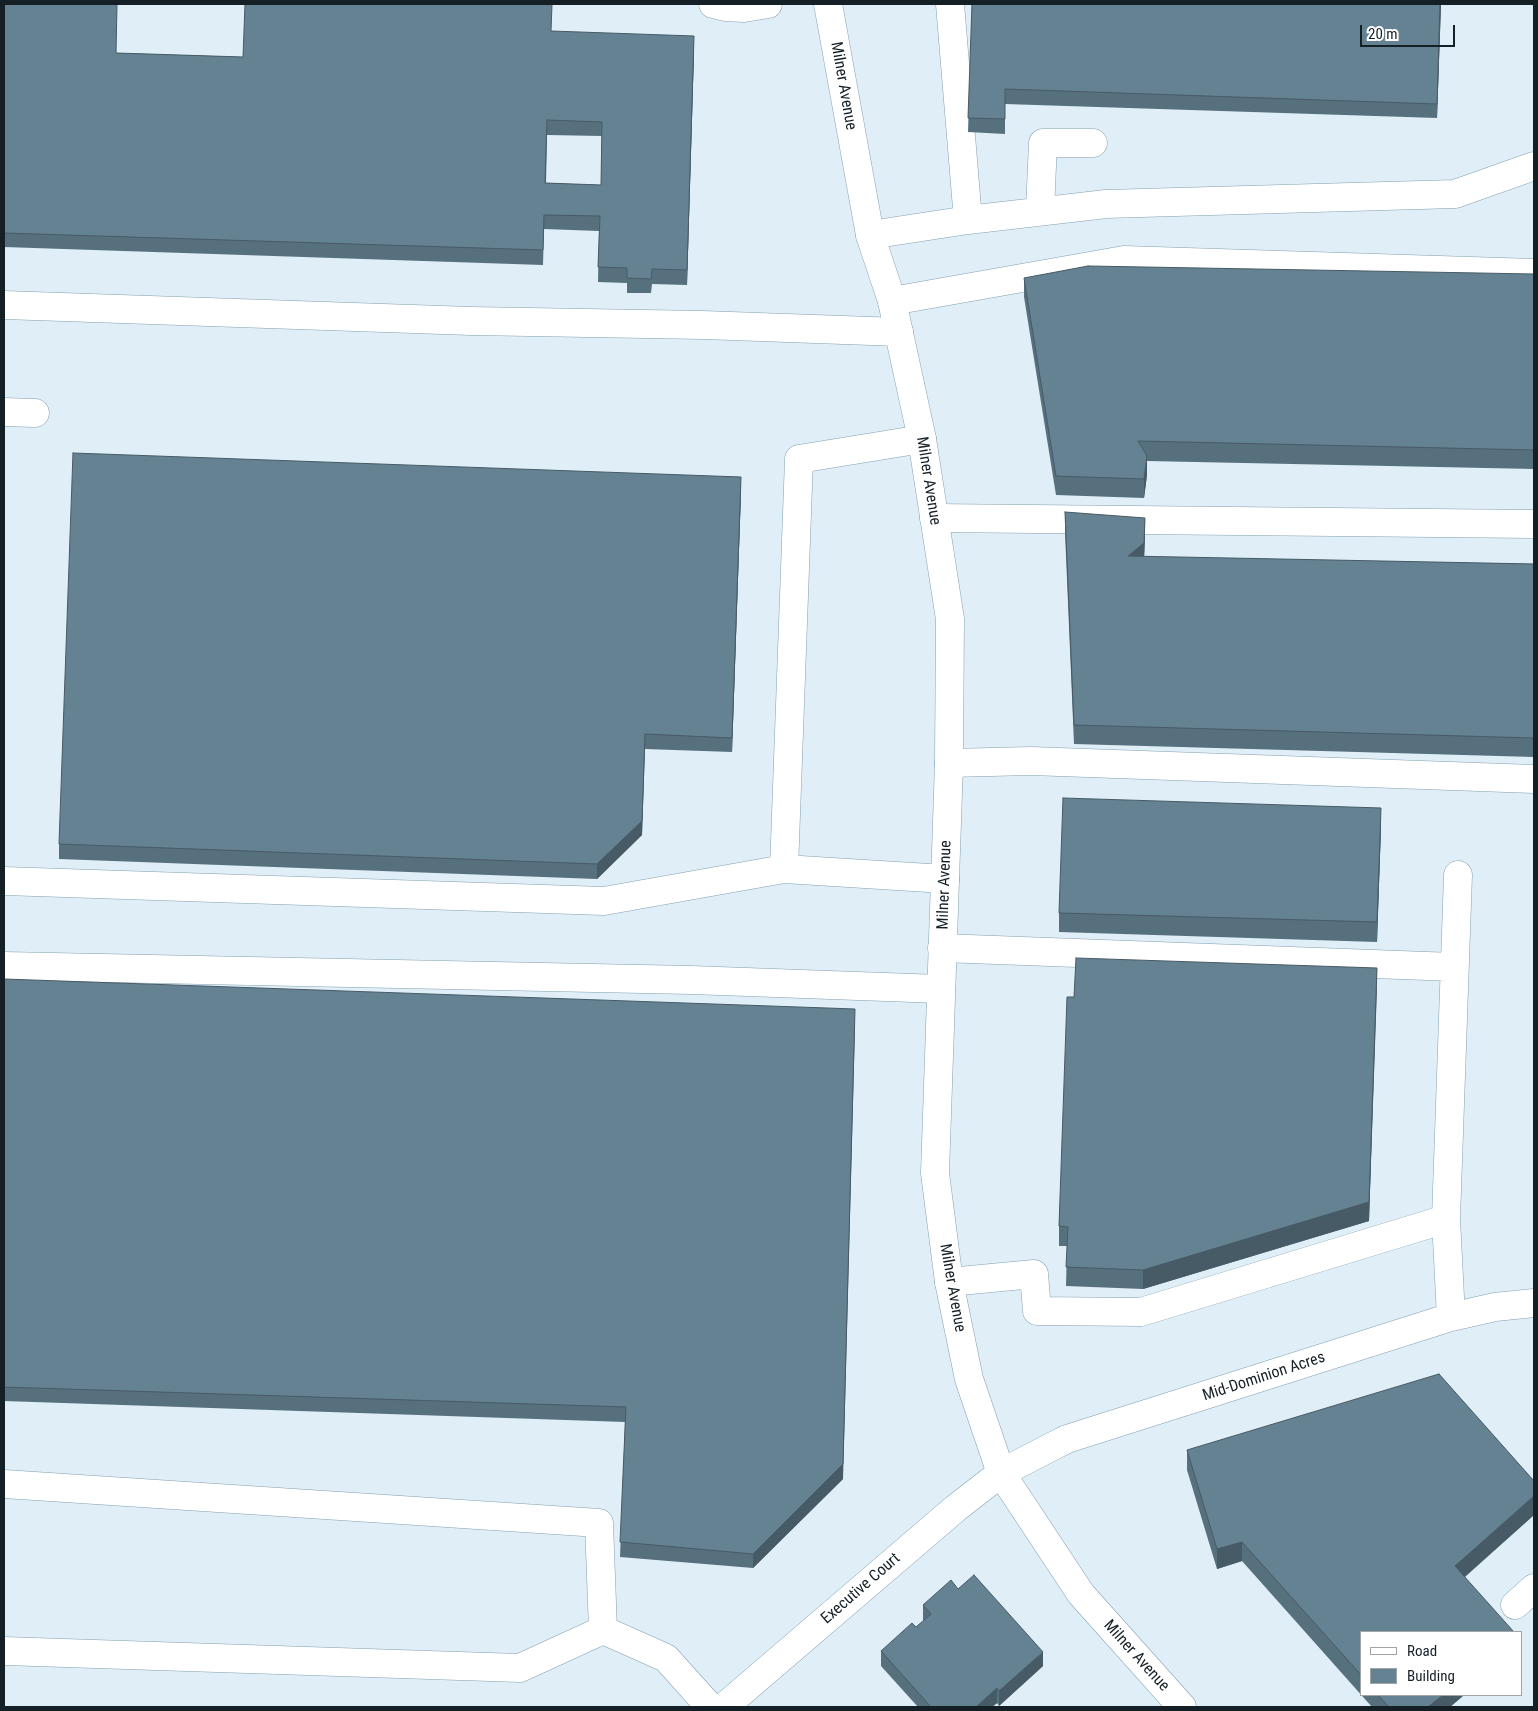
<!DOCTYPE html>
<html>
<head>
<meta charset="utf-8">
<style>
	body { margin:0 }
	#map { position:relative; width:1538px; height:1711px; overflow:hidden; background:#f2f8fc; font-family:"Roboto Condensed",sans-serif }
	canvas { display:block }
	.frame { position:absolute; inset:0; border:5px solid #141f26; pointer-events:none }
	.legend { position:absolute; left:1360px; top:1631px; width:162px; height:65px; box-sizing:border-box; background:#fff; border:1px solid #a1a5a8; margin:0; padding:6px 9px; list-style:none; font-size:15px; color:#141f26 }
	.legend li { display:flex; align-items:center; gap:10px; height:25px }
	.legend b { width:25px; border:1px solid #a1a5a8 }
	.scale { position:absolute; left:1360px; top:25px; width:95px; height:22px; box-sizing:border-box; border:2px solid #141f26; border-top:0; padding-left:6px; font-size:15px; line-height:18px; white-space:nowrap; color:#141f26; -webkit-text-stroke:4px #fff; paint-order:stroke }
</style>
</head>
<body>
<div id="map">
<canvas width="1538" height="1711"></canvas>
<div class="frame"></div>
<ul class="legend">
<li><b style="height:6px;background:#fff"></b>Road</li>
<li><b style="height:14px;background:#658292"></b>Building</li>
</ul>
<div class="scale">20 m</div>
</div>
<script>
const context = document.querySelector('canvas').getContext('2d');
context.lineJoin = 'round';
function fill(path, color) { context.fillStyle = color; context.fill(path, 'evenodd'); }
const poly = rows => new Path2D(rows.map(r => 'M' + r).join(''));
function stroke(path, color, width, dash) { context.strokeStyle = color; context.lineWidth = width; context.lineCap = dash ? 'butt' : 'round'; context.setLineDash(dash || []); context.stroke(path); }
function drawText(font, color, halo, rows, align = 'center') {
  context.font = font + ' "Roboto Condensed",sans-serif'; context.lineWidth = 4; context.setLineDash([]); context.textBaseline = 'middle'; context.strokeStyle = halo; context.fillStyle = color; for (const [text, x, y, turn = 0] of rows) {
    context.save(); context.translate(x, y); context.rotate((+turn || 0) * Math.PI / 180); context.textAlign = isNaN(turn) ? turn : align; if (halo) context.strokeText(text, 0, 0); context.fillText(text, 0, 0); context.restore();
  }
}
fill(poly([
	[4,4,1534,4,1534,1707,4,1707],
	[1362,1632,1522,1632,1522,1695,1362,1695]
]), '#dfeef7');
const minor = poly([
	[713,4,725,7,744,8,768,4],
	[950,4,968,220],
	[1040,210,1043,143,1093,143],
	[870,235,968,220,1106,204,1455,194,1534,166],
	[892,301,1124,260,1534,273],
	[4,305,471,321,703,325,899,332],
	[4,412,35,413],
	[934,518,1534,524],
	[949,763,1031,761,1534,779],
	[784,869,799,459,922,439],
	[4,881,604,901,784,869,945,879],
	[942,948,1454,967],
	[4,966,691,980,941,989],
	[949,1282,1034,1274,1037,1311,1141,1312,1446,1219],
	[1451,1317,1446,1219,1458,875],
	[4,1484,599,1523,603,1630,666,1658,710,1707],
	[1515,1605,1534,1588],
	[4,1651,520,1668,603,1630],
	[724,1707,956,1508,1001,1473,1055,1445,1067,1439,1451,1317,1495,1307,1534,1303]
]);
const major = poly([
	[828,4,870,235,892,301,922,439,950,619,949,763,935,1173,949,1282,969,1379,1001,1473,1081,1594,1182,1707]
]);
stroke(minor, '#83a1b2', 29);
stroke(major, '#83a1b2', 29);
stroke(minor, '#fff', 28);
stroke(major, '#fff', 28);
fill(poly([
	[4,4,116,53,243,57,551,31,694,50,687,285,652,284,651,293,627,293,627,283,598,282,599,231,544,229,543,265,4,247],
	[547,135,602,136,601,185,546,183],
	[972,4,1441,4,1437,118,1005,104,1005,134,968,132],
	[1534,274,1534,469,1147,461,1147,475,1144,498,1056,495,1024,297,1024,278],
	[741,491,732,752,645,749,642,835,597,879,59,859,59,844],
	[1065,512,1145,537,1144,557,1534,564,1534,757,1074,744,1065,532],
	[1381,827,1377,942,1059,932,1059,913],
	[4,979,843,1479,753,1568,620,1557,625,1422,4,1401],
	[1377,987,1369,1221,1143,1289,1066,1286,1067,1246,1059,1246,1059,1226,1074,997],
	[1187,1450,1534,1481,1534,1515,1465,1577,1362,1632,1362,1695,1464,1695,1450,1707,1372,1707,1242,1561,1217,1569,1187,1470],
	[958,1589,1043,1666,999,1706,997,1703,992,1707,918,1707,881,1666,881,1651,916,1627,924,1621,923,1620,923,1605]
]), '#57707e');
fill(poly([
	[1440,4,1441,4,1437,118,1437,104],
	[694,36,694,50,687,285,687,270],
	[1147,456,1147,475,1144,498,1144,479],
	[741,477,741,491,732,752,732,738],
	[1145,518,1145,537,1144,562,1128,556],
	[645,734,642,835,597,879,597,864],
	[1381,808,1381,827,1377,942,1377,922],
	[1377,968,1369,1221,1143,1289,1143,1270],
	[855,1024,843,1479,753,1568,753,1554],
	[1534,1496,1534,1515,1455,1585,1455,1566],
	[1242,1542,1242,1561,1217,1569,1217,1549],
	[1043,1652,1043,1666,999,1706,999,1691],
	[997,1688,997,1703,992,1707,976,1707],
	[1443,1695,1464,1695,1450,1707,1428,1707]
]), '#475b66');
const building = poly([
	[4,4,117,4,116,53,243,57,245,4,552,4,551,31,694,36,687,270,652,269,651,279,627,278,627,268,598,267,600,216,544,215,543,250,4,233,4,4],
	[547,120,602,122,601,185,545,183,547,120],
	[972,4,1440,4,1437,104,1005,89,1005,119,968,118,972,4],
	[1088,266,1534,274,1534,450,1138,441,1147,456,1144,479,1056,476,1024,278,1088,266],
	[73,453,741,477,732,738,645,734,642,821,597,864,59,844,73,453],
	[1065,512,1145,518,1144,543,1128,556,1534,564,1534,738,1074,725,1065,512],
	[1063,798,1381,808,1377,922,1059,913,1063,798],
	[1076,958,1377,968,1369,1202,1143,1270,1066,1267,1068,1227,1059,1226,1067,997,1074,997,1076,958],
	[4,979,855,1009,843,1464,753,1554,620,1542,626,1407,4,1387,4,979],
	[1439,1374,1534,1481,1534,1496,1455,1566,1514,1632,1362,1632,1362,1676,1242,1542,1217,1549,1187,1450,1439,1374],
	[974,1575,1043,1652,999,1691,997,1688,976,1707,931,1707,881,1651,912,1623,916,1627,931,1614,923,1605,951,1580,958,1589,974,1575],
	[1378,1695,1443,1695,1428,1707,1389,1707,1378,1695]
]);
fill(building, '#658292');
stroke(building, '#475b66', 1);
drawText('16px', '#141f26', '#fff', [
	["Milner Avenue",843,86,80],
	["Milner Avenue",928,481,81],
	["Milner Avenue",945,885,-88],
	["Milner Avenue",952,1288,80],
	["Mid-Dominion Acres",1264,1377,-18],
	["Executive Court",861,1589,-41],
	["Milner Avenue",1136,1656,48]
]);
</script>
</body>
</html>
